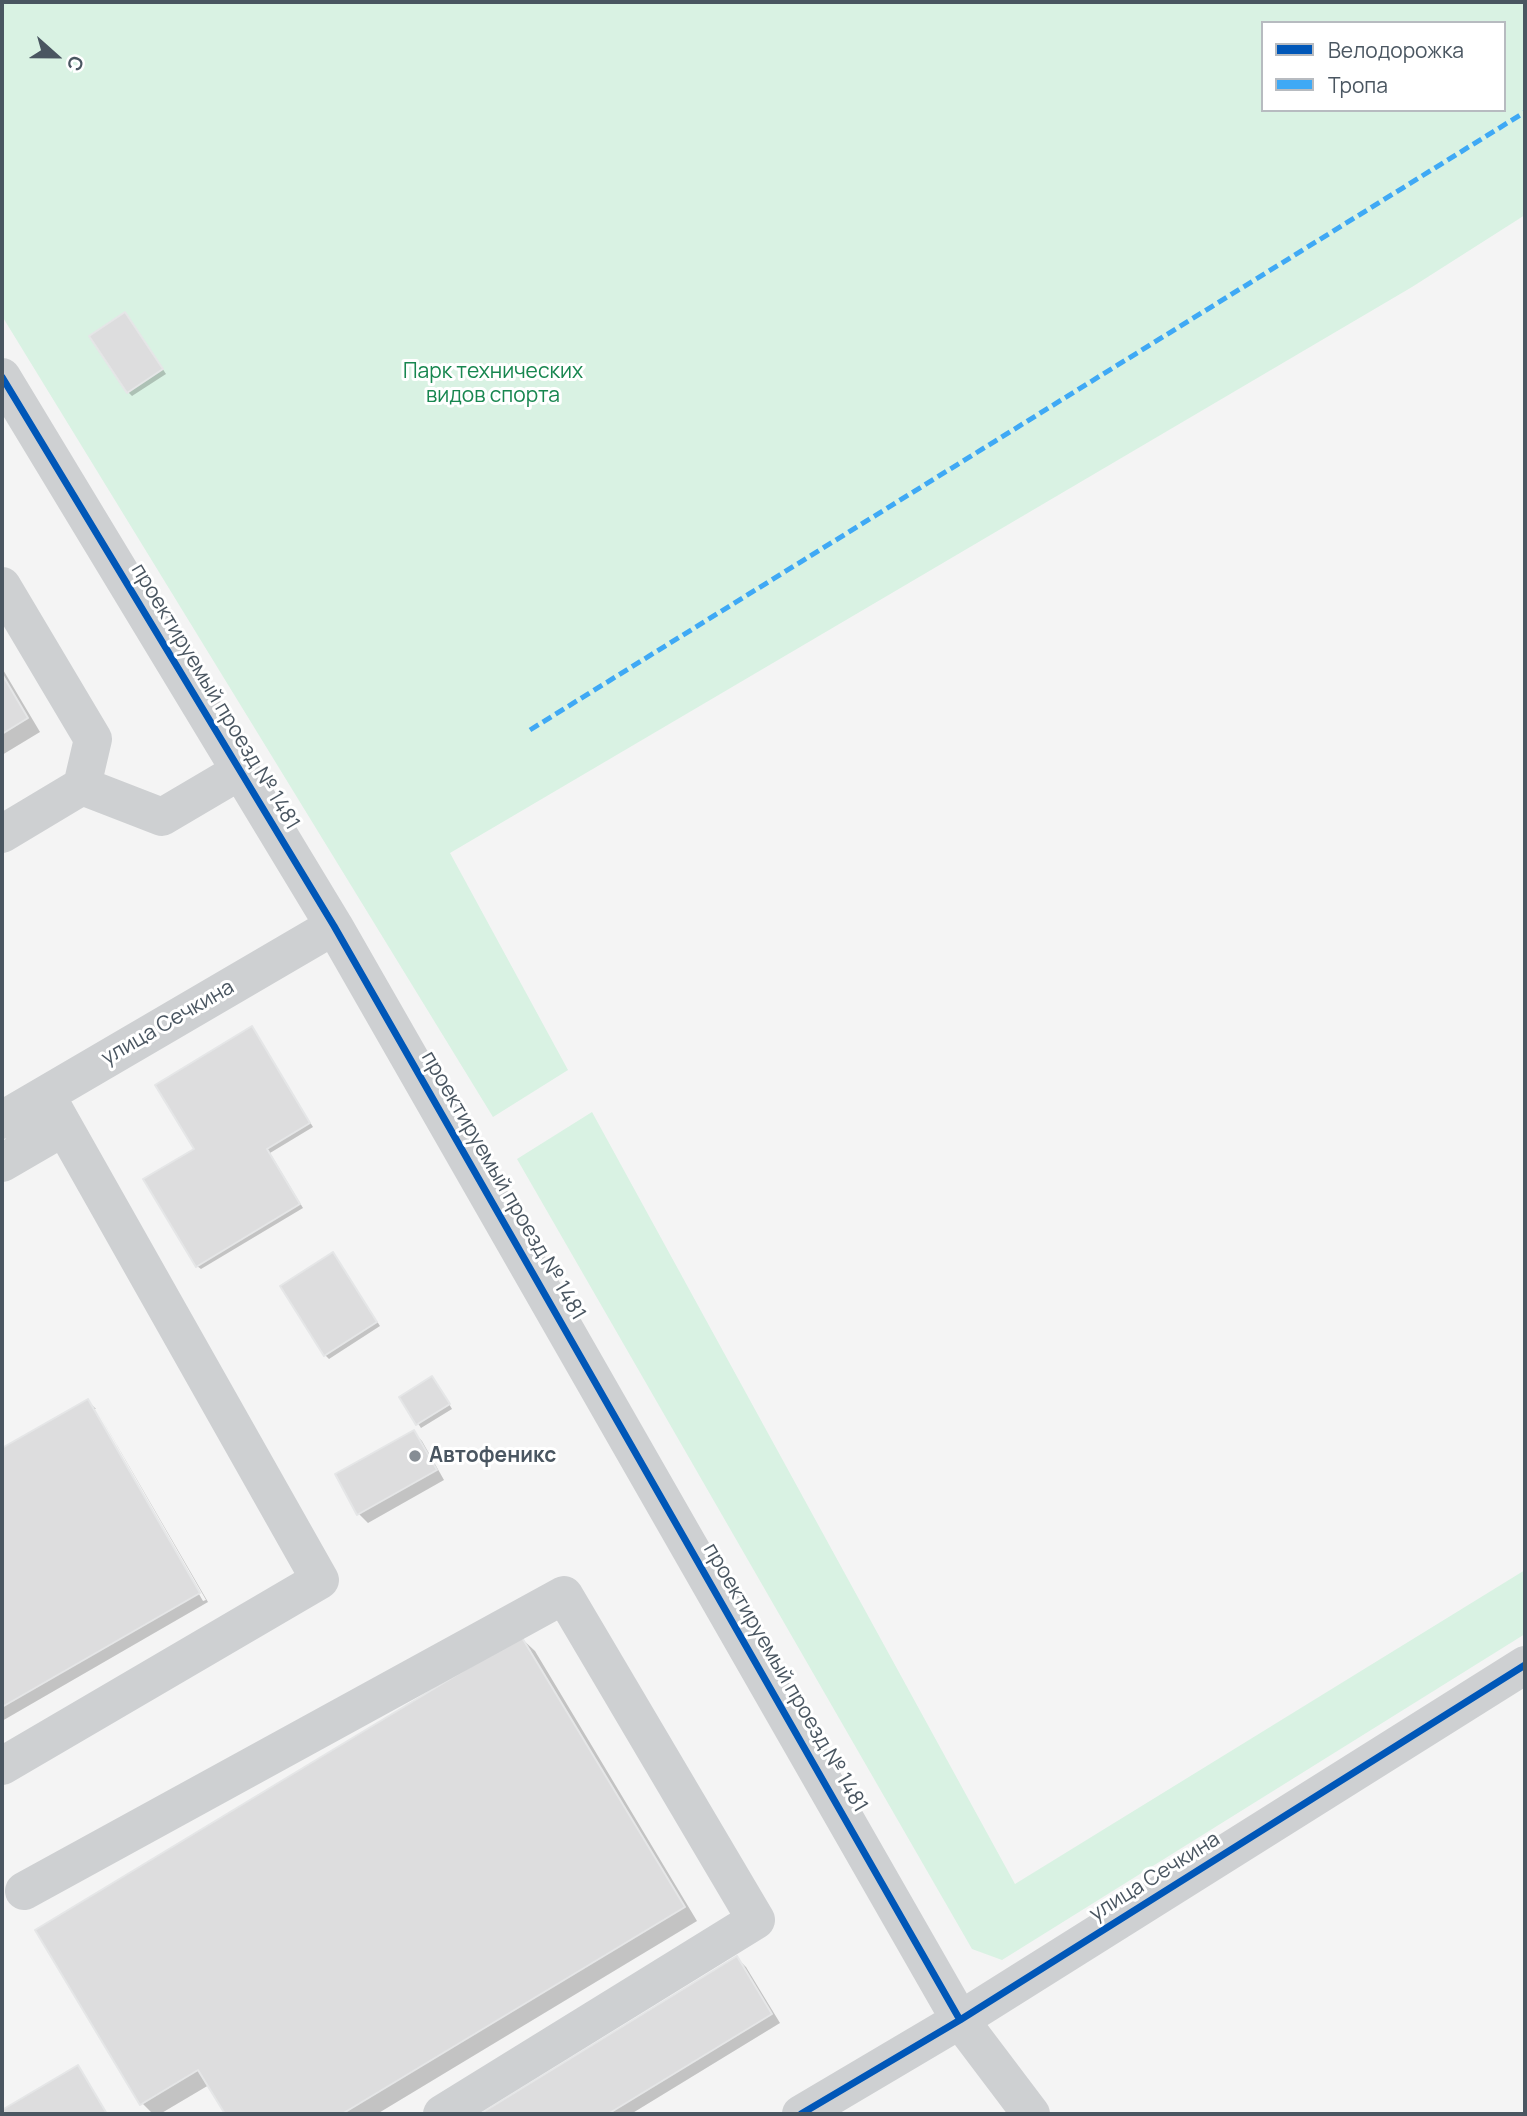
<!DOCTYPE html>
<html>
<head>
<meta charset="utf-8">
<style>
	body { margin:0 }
	#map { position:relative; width:1527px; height:2116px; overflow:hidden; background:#f4f4f4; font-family:Manrope,sans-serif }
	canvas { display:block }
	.frame { position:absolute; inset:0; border:4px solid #4a5661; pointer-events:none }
	.legend { position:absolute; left:1261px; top:21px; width:245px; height:91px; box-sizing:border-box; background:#fff; border:2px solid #b7bbc0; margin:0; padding:9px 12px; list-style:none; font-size:21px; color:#4a5661 }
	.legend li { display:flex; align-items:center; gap:14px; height:35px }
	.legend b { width:35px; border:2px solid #b7bbc0 }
	.north { position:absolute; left:21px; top:21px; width:70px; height:70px; -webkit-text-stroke:5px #fff; paint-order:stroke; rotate:111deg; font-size:19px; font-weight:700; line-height:28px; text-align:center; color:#4a5661 }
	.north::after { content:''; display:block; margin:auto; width:24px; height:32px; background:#4a5661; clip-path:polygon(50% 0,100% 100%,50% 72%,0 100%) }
</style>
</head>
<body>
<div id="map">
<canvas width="1527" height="2116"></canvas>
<div class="frame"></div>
<ul class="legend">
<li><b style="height:9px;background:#0057b8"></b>Велодорожка</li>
<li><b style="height:9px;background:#3fa9f5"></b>Тропа</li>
</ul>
<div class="north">С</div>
</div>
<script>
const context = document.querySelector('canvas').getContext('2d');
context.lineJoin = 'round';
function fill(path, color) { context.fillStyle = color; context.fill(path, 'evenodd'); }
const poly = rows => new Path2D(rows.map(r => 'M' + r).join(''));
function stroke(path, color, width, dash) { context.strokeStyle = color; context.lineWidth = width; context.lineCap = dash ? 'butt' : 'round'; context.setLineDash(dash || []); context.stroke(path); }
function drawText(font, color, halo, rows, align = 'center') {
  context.font = font + ' Manrope,sans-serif'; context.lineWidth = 6; context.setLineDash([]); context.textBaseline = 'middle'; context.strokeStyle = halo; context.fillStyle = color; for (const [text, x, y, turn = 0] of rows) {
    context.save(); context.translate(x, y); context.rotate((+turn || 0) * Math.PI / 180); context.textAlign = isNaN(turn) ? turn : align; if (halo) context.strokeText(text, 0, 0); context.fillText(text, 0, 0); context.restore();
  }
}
fill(poly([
	[2,2,1525,2,1525,215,1412,287,450,853,568,1070,493,1117,2,316],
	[1263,23,1504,23,1504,110,1263,110],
	[592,1112,1015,1884,1525,1570,1525,1634,1002,1960,972,1949,517,1159]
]), '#d9f2e3');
fill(poly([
	[129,318,166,374,132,396,128,392],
	[2,668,40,732,2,755],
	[252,1029,313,1127,270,1153,303,1208,201,1269,197,1266,196,1150],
	[337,1259,380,1326,329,1359,325,1355],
	[436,1382,452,1409,421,1428,401,1398],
	[88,1401,96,1409,92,1409,203,1601,206,1600,96,1409,208,1602,2,1721,2,1450],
	[414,1432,422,1441,444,1480,368,1523,359,1514,337,1475],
	[521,1638,535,1651,697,1921,377,2114,227,2114,209,2085,160,2114,153,2114,142,2103],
	[737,1958,746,1967,780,2023,631,2114,483,2114],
	[78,2067,107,2114,2,2114,2,2112]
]), '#0003');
const building = poly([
	[125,312,163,369,127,393,89,336,125,312],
	[2,674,28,718,2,734,2,674],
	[252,1026,310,1123,267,1149,300,1204,196,1267,143,1179,194,1149,155,1085,252,1026],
	[333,1252,377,1322,324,1356,280,1286,333,1252],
	[432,1376,450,1404,416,1425,399,1397,432,1376],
	[88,1399,200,1593,2,1707,2,1448,88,1399],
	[414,1430,437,1470,357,1515,335,1474,414,1430],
	[521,1636,685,1907,342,2114,225,2114,198,2070,140,2105,35,1930,521,1636],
	[737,1956,772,2014,608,2114,480,2114,737,1956],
	[78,2065,107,2114,2,2114,2,2110,78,2065]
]);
fill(building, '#ddddde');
stroke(building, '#e5e6e7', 2);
stroke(poly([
	[2,377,334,926,960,2020,1031,2114],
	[2,586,93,739,82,786,2,834],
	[82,786,162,817,240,771],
	[2,1120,334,926],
	[2,1163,64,1127],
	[2,1766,320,1580,46,1095],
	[24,1891,564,1595,756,1920,442,2114],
	[801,2114,960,2020,1525,1665]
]), '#ced0d2', 38);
stroke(poly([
	[530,730,1525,112]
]), '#3fa9f5', 5, [10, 5]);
stroke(poly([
	[2,377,334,926,960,2020],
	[801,2114,960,2020,1525,1665]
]), '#0057b8', 7);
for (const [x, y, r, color] of [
	[415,1456,7,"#868d94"]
]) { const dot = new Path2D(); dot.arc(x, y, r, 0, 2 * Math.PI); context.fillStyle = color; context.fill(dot); stroke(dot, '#fff', 2.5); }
drawText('21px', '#17864f', '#fff', [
	["Парк технических",493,372],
	["видов спорта",493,396]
]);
drawText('21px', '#4a5661', '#fff', [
	["проектируемый проезд № 1481",215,697,59],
	["улица Сечкина",168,1023,-30],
	["проектируемый проезд № 1481",503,1186,60],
	["проектируемый проезд № 1481",785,1678,60],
	["улица Сечкина",1155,1877,-32]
]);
drawText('bold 21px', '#4a5661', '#fff', [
	["Автофеникс",429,1456]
], 'left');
</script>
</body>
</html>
